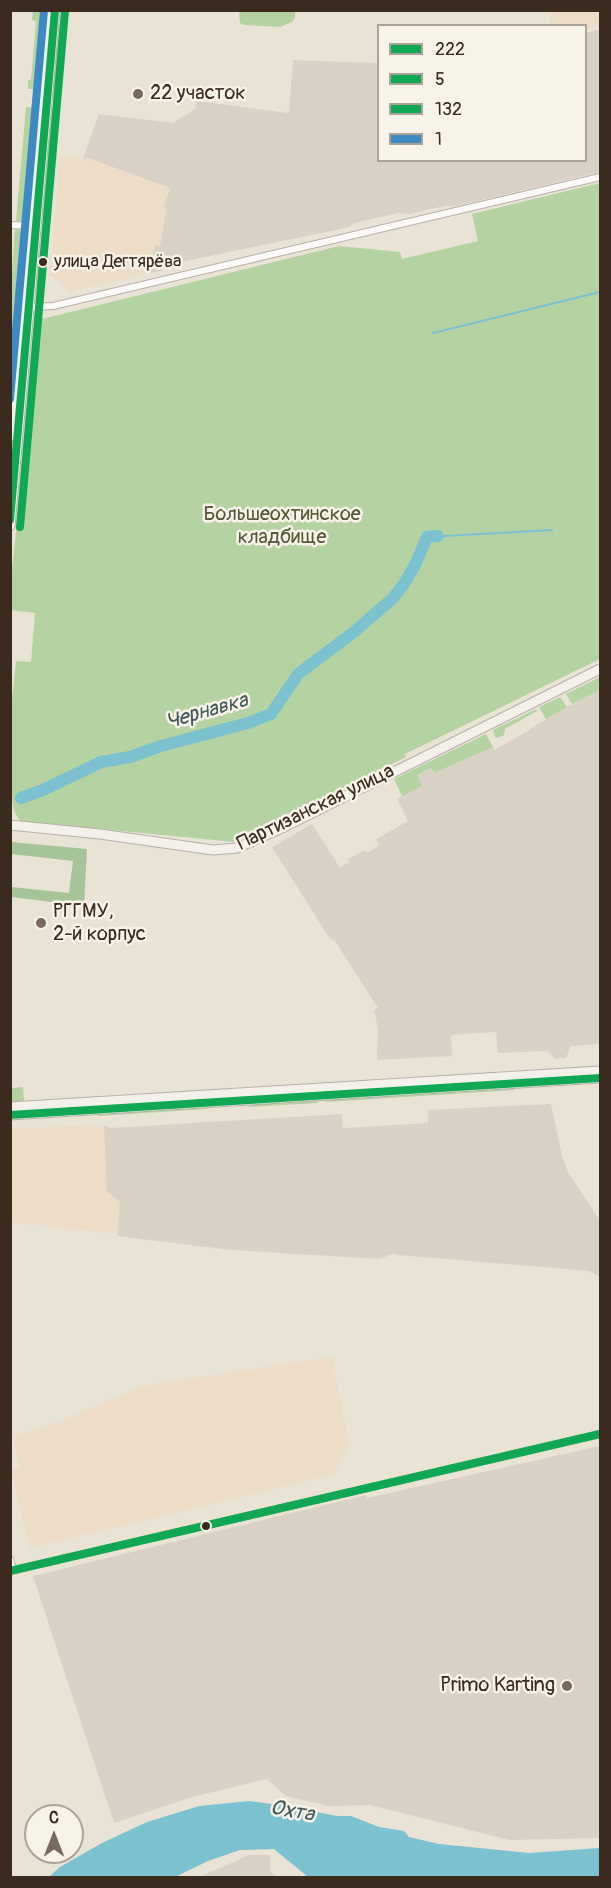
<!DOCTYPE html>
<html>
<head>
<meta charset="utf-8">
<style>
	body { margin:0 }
	#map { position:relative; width:611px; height:1888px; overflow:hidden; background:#e9e3d6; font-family:Pangolin,sans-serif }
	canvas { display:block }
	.frame { position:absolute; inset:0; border:12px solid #3b2a1e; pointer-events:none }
	.legend { position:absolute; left:377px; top:24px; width:210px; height:138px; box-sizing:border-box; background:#f7f3e8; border:2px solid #aca397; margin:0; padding:8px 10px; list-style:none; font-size:18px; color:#3b2a1e }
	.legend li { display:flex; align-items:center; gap:12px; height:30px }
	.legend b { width:30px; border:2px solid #aca397 }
	.north { position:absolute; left:24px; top:1804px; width:60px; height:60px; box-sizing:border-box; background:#f7f3e8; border:2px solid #aca397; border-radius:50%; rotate:0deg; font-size:16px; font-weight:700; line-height:24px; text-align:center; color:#3b2a1e }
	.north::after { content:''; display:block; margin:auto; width:21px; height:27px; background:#786b5e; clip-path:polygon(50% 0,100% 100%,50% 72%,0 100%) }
</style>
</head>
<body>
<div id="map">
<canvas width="611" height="1888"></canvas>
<div class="frame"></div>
<ul class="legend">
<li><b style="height:8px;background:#10a855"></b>222</li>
<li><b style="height:8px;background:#10a855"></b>5</li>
<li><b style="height:8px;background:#10a855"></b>132</li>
<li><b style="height:8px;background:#3d8ac2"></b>1</li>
</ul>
<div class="north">С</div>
</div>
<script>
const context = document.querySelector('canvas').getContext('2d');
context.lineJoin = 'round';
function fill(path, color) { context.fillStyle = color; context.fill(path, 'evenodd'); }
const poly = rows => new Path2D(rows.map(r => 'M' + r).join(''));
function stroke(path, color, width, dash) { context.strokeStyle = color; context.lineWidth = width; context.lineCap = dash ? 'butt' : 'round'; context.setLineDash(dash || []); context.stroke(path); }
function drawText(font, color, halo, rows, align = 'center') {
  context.font = font + ' Pangolin,sans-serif'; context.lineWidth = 5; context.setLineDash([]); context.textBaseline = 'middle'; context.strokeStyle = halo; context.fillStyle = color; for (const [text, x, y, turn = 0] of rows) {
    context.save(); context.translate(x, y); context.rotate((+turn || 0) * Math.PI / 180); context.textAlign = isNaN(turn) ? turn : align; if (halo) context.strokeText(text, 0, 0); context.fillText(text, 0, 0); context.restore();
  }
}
fill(poly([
	[551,11,600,11,600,25,586,29,586,26,551,25],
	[60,156,91,159,170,188,164,206,166,212,160,246,155,245,149,273,70,292,50,274],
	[104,1125,105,1162,120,1202,118,1234,11,1222,11,1128],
	[332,1357,349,1444,334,1474,30,1548,11,1469,20,1467,12,1435,44,1428,143,1386]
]), '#ecdcc8');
fill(poly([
	[600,29,600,172,456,206,445,206,409,214,398,213,354,223,350,227,162,266,161,271,149,273,155,245,160,246,166,212,164,206,170,188,91,159,83,158,99,114,173,123,195,109,196,101,289,113,293,60,378,63,378,160,586,160,586,33],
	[600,690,600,1044,571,1046,566,1058,555,1059,548,1051,498,1053,496,1032,451,1035,452,1056,377,1060,378,1029,374,1010,378,1008,335,941,330,939,272,847,312,824,340,868,349,862,348,859,365,850,367,853,379,846,376,839,408,821,397,799,402,796,416,776,431,768,434,773,493,747,495,750,567,707],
	[551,1104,562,1156,568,1172,600,1221,600,1277,590,1271,396,1255,395,1253,380,1259,231,1250,117,1236,120,1202,107,1191,104,1125,110,1128,342,1114,343,1128,428,1123,428,1110],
	[600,1446,600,1838,509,1840,370,1805,328,1806,286,1796,267,1779,192,1797,114,1823,33,1576,366,1495,367,1498],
	[249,1855,270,1855,270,1871,276,1877,199,1877]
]), '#dad1c6');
fill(poly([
	[33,11,40,11,34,89,28,89,28,80,31,80,36,21,32,20],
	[239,11,239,10,295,11,295,18,292,22,280,27,244,25,240,23],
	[57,25,63,25,57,97,51,96],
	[26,107,33,107,23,221,16,221],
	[50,108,56,109,47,219,40,218],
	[600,183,600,659,405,754,406,757,234,842,20,821,14,811,11,792,11,700,12,700,16,661,31,662,35,613,11,610,10,589,38,320,339,246,400,252,402,259,478,241,472,214],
	[15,229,23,230,15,326,11,327,11,284],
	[37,266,44,267,42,290,36,290],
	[600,677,600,690,572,704,566,694],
	[560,697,567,707,546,719,539,707],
	[536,709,537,711,505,729,504,735,498,738,495,737,493,730],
	[486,734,493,747,434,773,431,768,417,775,422,786,402,796,394,779],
	[23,1087,24,1101,11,1103,11,1088],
	[511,1087,515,1090,326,1102,325,1099],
	[318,1099,318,1103,249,1107,248,1103],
	[207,1106,208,1109,98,1116,97,1113]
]), '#b5d2a2');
fill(poly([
	[11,842,87,849,84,906,11,897,11,887,69,893,73,861,11,854]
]), '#a6c49a');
fill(poly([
	[249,1801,287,1806,337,1816,351,1816,379,1827,404,1831,409,1837,439,1844,529,1853,600,1848,600,1877,308,1877,274,1849,240,1850,208,1861,175,1877,49,1877,60,1867,102,1843,147,1822,199,1806]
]), '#7cc1d0');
stroke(poly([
	[433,333,600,292],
	[445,536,552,530]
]), '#7cc1d0', 2);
stroke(poly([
	[21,798,43,790,101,762,130,757,161,746,248,723,271,714,298,674,354,632,392,599,404,584,416,563,427,537,438,536]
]), '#7cc1d0', 12);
const street = poly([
	[10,225,31,226],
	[28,307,53,306,600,177],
	[10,1559,13,1570],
	[10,1571,600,1434]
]);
const secondary = poly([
	[10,436,46,10],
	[10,526,55,10],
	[10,825,100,834,213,850,237,848,282,828,600,669],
	[10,1107,600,1071],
	[10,1115,600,1078]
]);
stroke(street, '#b6b0a7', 8);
stroke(secondary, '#b6b0a7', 11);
stroke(street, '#fcfbf9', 6);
stroke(secondary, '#f4f1ea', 9);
stroke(poly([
	[10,520,55,10],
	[10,1115,600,1078]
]), '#10a855', 8);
stroke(poly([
	[10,1571,600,1434]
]), '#10a855', 8);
stroke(poly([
	[20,527,65,11]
]), '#10a855', 8);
stroke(poly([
	[10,399,44,10]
]), '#3d8ac2', 8);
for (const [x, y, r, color] of [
	[138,94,6,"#786b5e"],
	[43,262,5,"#3b2a1e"],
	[41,923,6,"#786b5e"],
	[206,1526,5,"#3b2a1e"],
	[567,1686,6,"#786b5e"]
]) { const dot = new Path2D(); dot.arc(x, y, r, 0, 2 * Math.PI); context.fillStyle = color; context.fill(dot); stroke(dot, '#f7f3e8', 2); }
drawText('18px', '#3b2a1e', '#f7f3e8', [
	["улица Дегтярёва",54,262]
], 'left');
drawText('20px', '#3b2a1e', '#f7f3e8', [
	["22 участок",150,94],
	["РГГМУ,",53,912],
	["2-й корпус",53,935],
	["Primo Karting",555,1686,"right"]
], 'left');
drawText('20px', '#535839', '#f7f3e8', [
	["Большеохтинское",282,515],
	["кладбище",282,538]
]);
drawText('20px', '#3b2a1e', '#f7f3e8', [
	["Партизанская улица",316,808,-26]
]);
drawText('italic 21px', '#425a5b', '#f7f3e8', [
	["Чернавка",207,712,-16],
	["Охта",292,1812,10]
]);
</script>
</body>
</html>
